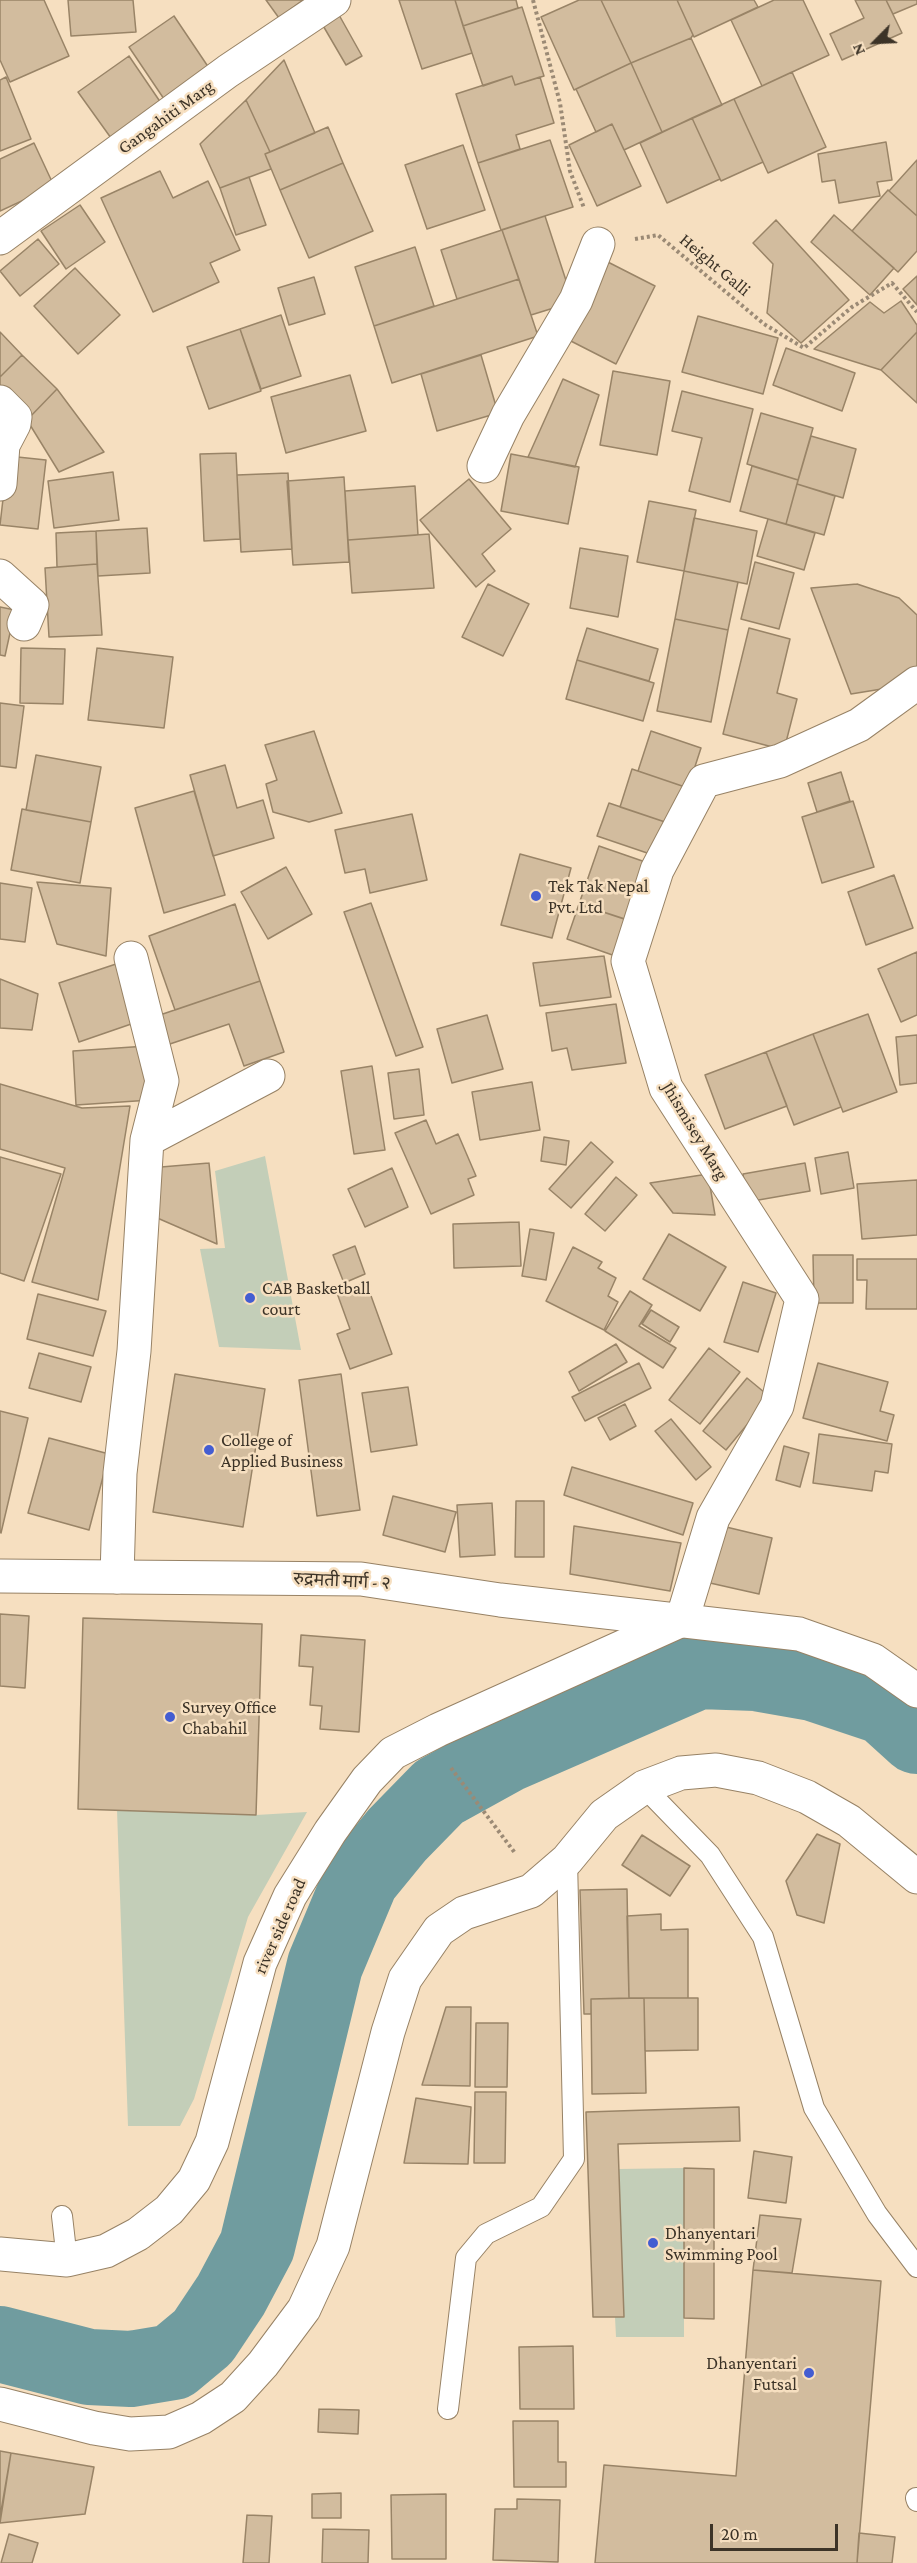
<!DOCTYPE html>
<html>
<head>
<meta charset="utf-8">
<style>
	body { margin:0 }
	#map { position:relative; width:917px; height:2563px; overflow:hidden; background:#f6dfc0; font-family:"Crimson Pro",serif }
	canvas { display:block }
	.north { position:absolute; left:845px; top:12px; width:60px; height:60px; -webkit-text-stroke:4px #f6dfc0; paint-order:stroke; rotate:246deg; font-size:16px; font-weight:700; line-height:24px; text-align:center; color:#3c3327 }
	.north::after { content:''; display:block; margin:auto; width:21px; height:27px; background:#3c3327; clip-path:polygon(50% 0,100% 100%,50% 72%,0 100%) }
	.scale { position:absolute; left:710px; top:2524px; width:128px; height:27px; box-sizing:border-box; border:3px solid #3c3327; border-top:0; padding-left:8px; font-size:18px; line-height:21px; white-space:nowrap; color:#3c3327; -webkit-text-stroke:4px #f6dfc0; paint-order:stroke }
</style>
</head>
<body>
<div id="map">
<canvas width="917" height="2563"></canvas>
<div class="north">N</div>
<div class="scale">20 m</div>
</div>
<script>
const context = document.querySelector('canvas').getContext('2d');
context.lineJoin = 'round';
function fill(path, color) { context.fillStyle = color; context.fill(path, 'evenodd'); }
const poly = rows => new Path2D(rows.map(r => 'M' + r).join(''));
function stroke(path, color, width, dash) { context.strokeStyle = color; context.lineWidth = width; context.lineCap = dash ? 'butt' : 'round'; context.setLineDash(dash || []); context.stroke(path); }
function drawText(font, color, halo, rows, align = 'center') {
  context.font = font + ' "Crimson Pro","Noto Sans Devanagari",serif'; context.lineWidth = 5; context.setLineDash([]); context.textBaseline = 'middle'; context.strokeStyle = halo; context.fillStyle = color; for (const [text, x, y, turn = 0] of rows) {
    context.save(); context.translate(x, y); context.rotate((+turn || 0) * Math.PI / 180); context.textAlign = isNaN(turn) ? turn : align; if (halo) context.strokeText(text, 0, 0); context.fillText(text, 0, 0); context.restore();
  }
}
fill(poly([
	[265,1156,301,1350,219,1347,200,1249,225,1248,215,1171],
	[117,1810,256,1815,307,1812,248,1917,194,2099,180,2126,128,2126],
	[684,2168,684,2337,616,2337,615,2317,623,2317,619,2169]
]), '#c3ceb8');
stroke(poly([
	[0,2344,89,2367,131,2369,173,2362,203,2337,231,2295,257,2246,325,1965,361,1879,397,1835,439,1792,506,1755,699,1671,756,1673,813,1683,885,1707,917,1736]
]), '#709c9f', 76);
const building = poly([
	[0,0,44,0,69,56,10,82,0,60,0,0],
	[68,0,133,0,136,32,71,36,68,0],
	[266,0,303,0,279,18,266,0],
	[399,0,455,0,472,53,422,69,399,0],
	[455,0,516,0,518,8,463,26,455,0],
	[579,0,601,0,631,63,574,90,541,17,579,0],
	[601,0,677,0,693,35,691,38,631,63,601,0],
	[677,0,754,0,758,7,694,37,677,0],
	[774,0,803,0,829,55,762,86,731,20,774,0],
	[855,0,886,0,902,33,842,60,830,34,864,18,855,0],
	[886,0,917,0,917,4,893,14,886,0],
	[334,6,362,56,346,65,318,17,334,6],
	[522,7,544,76,515,85,512,76,483,86,463,26,522,7],
	[174,16,209,68,164,99,129,47,174,16],
	[691,38,722,105,662,132,631,63,691,38],
	[129,56,161,103,111,138,78,92,129,56],
	[284,60,315,133,270,152,246,100,284,60],
	[631,63,662,132,624,150,612,124,596,132,576,89,631,63],
	[792,72,826,147,768,173,734,99,792,72],
	[512,76,515,85,540,77,554,123,516,135,520,149,478,163,456,94,512,76],
	[6,77,31,139,0,151,0,80,6,77],
	[734,99,763,162,721,181,692,118,734,99],
	[246,100,270,152,265,154,271,169,220,188,200,144,246,100],
	[692,118,720,179,667,203,640,143,692,118],
	[612,124,641,186,597,206,569,145,612,124],
	[328,127,343,163,280,190,265,154,328,127],
	[550,140,573,207,501,230,478,163,550,140],
	[886,142,892,180,877,182,880,196,839,203,835,180,822,182,818,154,886,142],
	[34,143,54,186,0,211,0,159,34,143],
	[463,145,485,210,427,229,405,165,463,145],
	[917,160,917,216,889,191,917,160],
	[343,163,373,231,309,258,280,190,343,163],
	[160,171,173,198,208,181,240,250,210,263,219,282,153,312,101,198,160,171],
	[249,177,266,225,236,235,220,188,249,177],
	[888,190,917,216,917,251,898,272,852,231,888,190],
	[80,205,105,242,66,269,41,231,80,205],
	[834,215,894,268,870,295,811,242,834,215],
	[545,216,573,302,531,315,502,230,545,216],
	[776,220,849,300,801,343,767,313,773,264,753,243,776,220],
	[502,230,519,279,457,299,441,250,502,230],
	[38,239,59,264,20,296,0,271,38,239],
	[415,247,434,306,374,326,355,267,415,247],
	[600,258,655,286,616,364,561,336,600,258],
	[75,268,120,315,78,354,34,306,75,268],
	[917,276,917,305,903,289,917,276],
	[314,277,325,314,289,325,278,288,314,277],
	[519,279,538,336,392,383,374,326,519,279],
	[901,301,917,325,917,332,881,370,814,349,870,302,884,313,901,301],
	[281,315,301,376,261,389,240,329,281,315],
	[698,316,778,338,763,394,682,372,698,316],
	[240,329,261,391,209,409,187,347,240,329],
	[0,332,22,355,0,377,0,332],
	[917,332,917,403,881,370,917,332],
	[786,348,855,373,842,411,773,385,786,348],
	[22,355,57,389,27,420,0,393,0,377,22,355],
	[481,355,498,413,437,431,421,374,481,355],
	[613,371,670,381,657,455,600,445,613,371],
	[350,375,366,431,286,453,271,397,350,375],
	[563,379,599,395,575,467,528,457,563,379],
	[57,389,104,452,59,472,27,420,57,389],
	[682,391,753,409,730,502,689,491,702,438,672,431,682,391],
	[761,413,813,428,798,480,747,464,761,413],
	[811,436,856,449,843,498,797,484,811,436],
	[236,453,240,539,204,541,200,454,236,453],
	[511,454,579,467,568,524,501,511,511,454],
	[8,456,46,460,38,529,0,525,8,456],
	[752,466,798,480,786,524,740,511,752,466],
	[113,472,119,520,54,528,48,481,113,472],
	[288,473,292,549,241,552,237,475,288,473],
	[344,477,349,562,293,565,287,481,344,477],
	[469,479,511,529,482,554,495,571,476,587,420,520,469,479],
	[797,484,835,496,824,535,786,524,797,484],
	[415,486,418,535,348,540,345,491,415,486],
	[649,501,696,510,684,571,637,562,649,501],
	[694,518,757,531,747,584,684,571,694,518],
	[768,519,815,533,804,570,757,556,768,519],
	[147,528,150,573,98,576,96,531,147,528],
	[96,531,97,564,57,567,56,533,96,531],
	[429,534,434,588,352,593,348,540,429,534],
	[580,548,628,556,618,617,570,608,580,548],
	[755,562,794,573,779,629,741,619,755,562],
	[97,564,102,635,49,637,45,568,97,564],
	[684,571,738,582,728,630,675,619,684,571],
	[488,584,529,604,503,656,462,637,488,584],
	[857,584,899,598,917,615,917,674,894,687,851,694,811,588,857,584],
	[0,607,15,610,5,656,0,655,0,607],
	[675,619,728,630,711,722,657,711,675,619],
	[587,628,658,649,649,681,577,660,587,628],
	[749,628,790,639,777,693,797,699,784,750,723,734,749,628],
	[21,648,65,649,63,704,20,703,21,648],
	[97,648,173,657,164,728,88,720,97,648],
	[577,660,654,683,643,721,566,699,577,660],
	[0,703,24,706,16,768,0,766,0,703],
	[314,731,342,813,309,822,273,812,266,784,277,780,265,745,314,731],
	[651,731,701,748,688,788,638,771,651,731],
	[36,755,101,767,91,822,26,810,36,755],
	[225,765,237,808,263,800,274,838,213,856,190,775,225,765],
	[632,769,685,787,668,823,620,807,632,769],
	[841,772,850,801,817,812,808,783,841,772],
	[194,791,225,895,164,913,135,808,194,791],
	[853,801,874,867,822,883,802,817,853,801],
	[609,803,668,823,656,856,597,836,609,803],
	[22,809,91,822,80,883,11,870,22,809],
	[412,814,427,880,370,893,365,869,345,873,335,830,412,814],
	[599,846,654,865,634,922,579,904,599,846],
	[520,854,571,868,552,938,501,925,520,854],
	[286,867,312,914,268,939,241,892,286,867],
	[894,875,913,928,866,945,848,892,894,875],
	[37,882,111,888,106,956,57,944,37,882],
	[0,883,32,888,25,942,0,939,0,883],
	[371,903,423,1047,396,1056,344,912,371,903],
	[235,904,260,981,175,1010,149,936,235,904],
	[579,904,633,922,621,958,567,939,579,904],
	[917,952,917,1015,901,1022,878,969,917,952],
	[604,956,611,997,540,1006,533,963,604,956],
	[116,964,137,1022,79,1042,59,983,116,964],
	[0,979,38,994,32,1030,0,1028,0,979],
	[260,981,284,1052,244,1066,229,1024,164,1046,154,1017,260,981],
	[616,1004,626,1063,572,1070,567,1048,552,1051,546,1013,616,1004],
	[868,1014,897,1092,843,1112,813,1034,868,1014],
	[487,1015,503,1069,452,1083,437,1029,487,1015],
	[813,1034,841,1107,794,1125,766,1052,813,1034],
	[917,1035,917,1083,900,1085,896,1037,917,1035],
	[147,1046,151,1100,76,1105,73,1051,147,1046],
	[766,1052,787,1106,725,1129,705,1075,766,1052],
	[372,1066,385,1150,354,1154,341,1071,372,1066],
	[419,1069,424,1115,394,1119,388,1073,419,1069],
	[532,1082,540,1130,480,1140,472,1092,532,1082],
	[0,1084,82,1108,130,1106,98,1300,32,1282,65,1168,0,1149,0,1084],
	[426,1120,436,1144,458,1134,476,1176,468,1179,474,1195,431,1214,395,1133,426,1120],
	[544,1137,569,1141,566,1165,541,1161,544,1137],
	[591,1142,613,1162,571,1208,549,1189,591,1142],
	[848,1152,854,1188,821,1194,815,1158,848,1152],
	[0,1157,61,1174,24,1281,0,1273,0,1157],
	[209,1163,217,1244,155,1217,161,1167,209,1163],
	[805,1163,810,1191,747,1202,743,1174,805,1163],
	[392,1168,408,1207,365,1227,348,1189,392,1168],
	[708,1174,715,1215,673,1213,650,1183,708,1174],
	[616,1177,637,1195,605,1231,585,1214,616,1177],
	[917,1180,917,1235,862,1239,857,1184,917,1180],
	[519,1222,521,1266,454,1268,453,1224,519,1222],
	[530,1229,554,1233,546,1280,522,1276,530,1229],
	[669,1234,726,1267,700,1311,643,1279,669,1234],
	[355,1246,365,1274,344,1283,333,1255,355,1246],
	[573,1247,602,1262,598,1268,616,1278,608,1296,618,1302,604,1330,546,1301,573,1247],
	[813,1255,853,1255,853,1303,814,1303,813,1255],
	[857,1259,917,1259,917,1309,866,1309,867,1280,857,1280,857,1259],
	[366,1282,392,1354,350,1369,337,1334,350,1329,337,1293,366,1282],
	[743,1282,776,1293,758,1352,724,1342,743,1282],
	[630,1291,652,1305,639,1326,676,1348,663,1368,605,1331,630,1291],
	[38,1294,106,1311,93,1356,27,1339,38,1294],
	[651,1310,679,1327,670,1342,642,1324,651,1310],
	[616,1344,627,1362,579,1391,569,1372,616,1344],
	[709,1348,740,1372,700,1424,669,1400,709,1348],
	[39,1353,91,1367,81,1402,29,1388,39,1353],
	[639,1363,651,1388,585,1421,572,1397,639,1363],
	[818,1363,888,1382,880,1411,894,1415,887,1441,803,1418,818,1363],
	[175,1374,265,1389,243,1527,153,1512,175,1374],
	[341,1374,360,1510,317,1516,299,1380,341,1374],
	[747,1378,770,1397,726,1450,703,1431,747,1378],
	[408,1387,417,1445,371,1452,362,1393,408,1387],
	[625,1404,636,1426,610,1440,598,1418,625,1404],
	[0,1411,28,1418,1,1533,0,1532,0,1411],
	[671,1419,711,1467,696,1480,655,1431,671,1419],
	[819,1434,892,1444,888,1473,875,1471,872,1491,813,1483,819,1434],
	[49,1438,109,1454,89,1530,28,1513,49,1438],
	[784,1446,809,1453,800,1487,776,1480,784,1446],
	[572,1467,693,1503,683,1535,564,1495,572,1467],
	[393,1496,456,1512,445,1552,383,1535,393,1496],
	[516,1501,544,1501,544,1557,515,1557,516,1501],
	[492,1503,495,1555,460,1557,457,1505,492,1503],
	[574,1526,681,1543,670,1591,570,1574,574,1526],
	[722,1526,772,1538,759,1594,710,1583,722,1526],
	[0,1614,29,1616,25,1688,0,1686,0,1614],
	[83,1618,262,1624,256,1815,78,1809,83,1618],
	[301,1635,365,1640,359,1732,320,1729,322,1706,310,1705,313,1667,299,1666,301,1635],
	[817,1834,840,1844,824,1923,797,1915,786,1881,817,1834],
	[642,1835,690,1866,670,1896,622,1865,642,1835],
	[627,1889,629,1998,591,1999,591,2014,584,2014,580,1890,627,1889],
	[661,1914,661,1930,688,1929,688,1998,629,1998,627,1916,661,1914],
	[644,1998,646,2093,592,2094,591,1999,644,1998],
	[644,1998,698,1998,698,2050,645,2051,644,1998],
	[446,2007,471,2007,470,2086,422,2085,446,2007],
	[476,2023,508,2023,507,2087,475,2087,476,2023],
	[475,2092,506,2092,505,2163,474,2163,475,2092],
	[416,2098,471,2107,468,2164,404,2163,416,2098],
	[739,2107,740,2141,618,2144,624,2317,593,2317,586,2112,739,2107],
	[754,2151,792,2157,786,2203,748,2198,754,2151],
	[684,2168,714,2169,714,2319,684,2318,684,2168],
	[760,2215,801,2219,792,2273,753,2270,760,2215],
	[753,2270,881,2281,857,2563,595,2563,604,2465,736,2476,753,2270],
	[573,2346,574,2409,520,2409,519,2347,573,2346],
	[319,2409,359,2410,358,2434,318,2432,319,2409],
	[513,2421,558,2421,558,2462,566,2462,566,2487,514,2487,513,2421],
	[0,2451,11,2453,0,2517,0,2451],
	[11,2453,94,2467,85,2514,0,2523,11,2453],
	[341,2493,341,2518,312,2518,312,2494,341,2493],
	[446,2494,446,2559,392,2559,391,2495,446,2494],
	[517,2499,560,2500,558,2562,493,2560,495,2509,517,2509,517,2499],
	[247,2515,272,2516,269,2563,243,2563,247,2515],
	[323,2529,369,2530,368,2563,322,2563,323,2529],
	[859,2533,895,2537,892,2563,857,2563,859,2533],
	[9,2534,38,2543,32,2563,1,2563,9,2534]
]);
fill(building, '#d2bc9e');
stroke(building, '#998467', 1.5);
const service = poly([
	[644,1787,710,1855,763,1937,814,2108,877,2214,917,2267],
	[62,2216,67,2260],
	[448,2409,466,2258,486,2234,541,2207,574,2159,567,1860],
	[916,2498,917,2501]
]);
const minor = poly([
	[0,238,228,71,334,0],
	[0,402,15,417,14,424,3,445,0,484],
	[484,466,508,415,576,300,598,244],
	[0,576,32,605,24,624],
	[131,958,162,1081,147,1140],
	[117,1577,120,1473,134,1351,147,1140,268,1076],
	[0,2254,67,2260,106,2251,138,2234,169,2210,194,2180,212,2142,260,1963,290,1896,330,1832,367,1780,393,1753,438,1730,682,1620,713,1518,777,1406,802,1299,666,1088,628,961,657,870,704,781,780,761,859,725,917,683]
]);
const tertiary = poly([
	[0,1576,361,1579,500,1600,799,1634,873,1660,917,1691],
	[0,2404,94,2428,130,2434,169,2432,201,2418,233,2397,263,2364,304,2309,333,2246,388,2032,405,1979,439,1930,464,1913,531,1891,567,1860,604,1815,644,1787,681,1773,716,1770,758,1778,807,1797,849,1821,917,1877]
]);
stroke(service, '#978265', 22);
stroke(minor, '#978265', 35);
stroke(tertiary, '#978265', 35);
stroke(poly([
	[533,0,560,103,570,171,584,208],
	[635,239,658,235,764,324,804,348,852,307,892,283,917,312],
	[451,1768,515,1853]
]), '#9b8a75', 4, [3, 3]);
stroke(service, '#fff', 20);
stroke(minor, '#fff', 33);
stroke(tertiary, '#fff', 33);
for (const [x, y, r, color] of [
	[536,896,6,"#445dd1"],
	[250,1298,6,"#445dd1"],
	[209,1450,6,"#445dd1"],
	[170,1717,6,"#445dd1"],
	[653,2243,6,"#445dd1"],
	[809,2373,6,"#445dd1"]
]) { const dot = new Path2D(); dot.arc(x, y, r, 0, 2 * Math.PI); context.fillStyle = color; context.fill(dot); stroke(dot, '#f6dfc0', 2); }
drawText('18px', '#3c3327', '#f6dfc0', [
	["Gangahiti Marg",166,117,-36],
	["Height Galli",715,265,40],
	["Jhismisey Marg",695,1131,59],
	["रुद्रमती मार्ग ‍- २",342,1581,3],
	["river side road",280,1926,-66]
]);
drawText('18px', '#3c3327', '#f6dfc0', [
	["Tek Tak Nepal",548,886],
	["Pvt. Ltd",548,907],
	["CAB Basketball",262,1288],
	["court",262,1309],
	["College of",221,1440],
	["Applied Business",221,1461],
	["Survey Office",182,1707],
	["Chabahil",182,1728],
	["Dhanyentari",665,2233],
	["Swimming Pool",665,2254],
	["Dhanyentari",797,2363,"right"],
	["Futsal",797,2384,"right"]
], 'left');
</script>
</body>
</html>
